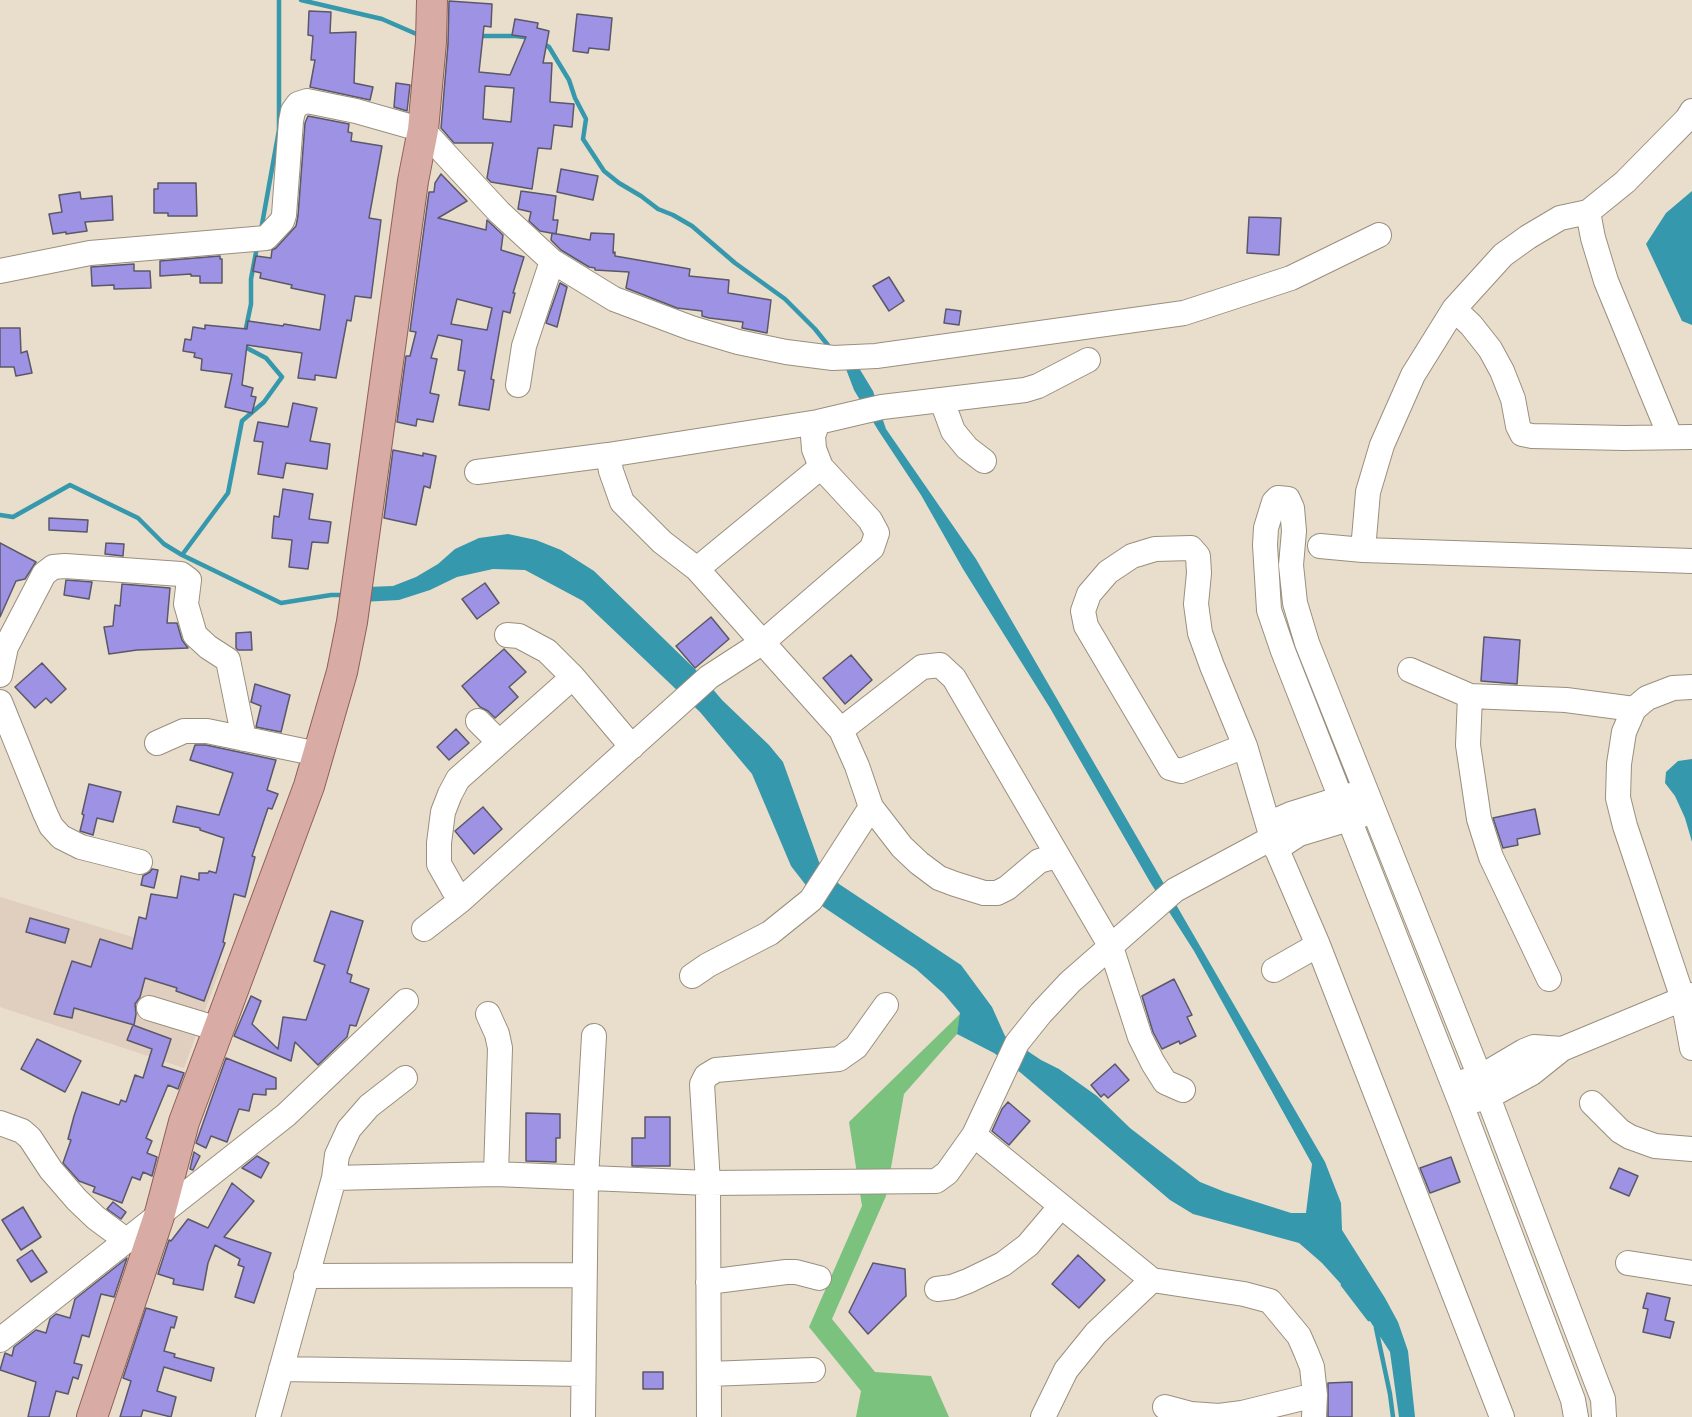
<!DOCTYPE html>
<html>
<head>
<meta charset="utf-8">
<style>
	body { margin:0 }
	canvas { display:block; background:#e9ddcb }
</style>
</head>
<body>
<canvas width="1692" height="1417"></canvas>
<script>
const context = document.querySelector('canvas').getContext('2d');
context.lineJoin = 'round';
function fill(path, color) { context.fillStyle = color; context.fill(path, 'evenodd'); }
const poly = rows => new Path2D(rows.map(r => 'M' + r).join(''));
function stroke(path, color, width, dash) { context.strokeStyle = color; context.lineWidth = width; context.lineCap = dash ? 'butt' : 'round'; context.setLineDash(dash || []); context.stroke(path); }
fill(poly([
	[0,897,222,964,184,1068,0,1007]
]), '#e0cebe');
fill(poly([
	[961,1013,957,1034,904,1094,886,1196,832,1319,875,1372,931,1376,949,1417,856,1417,861,1391,809,1327,862,1206,849,1122]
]), '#7cc27f');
fill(poly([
	[1692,191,1692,325,1682,321,1646,244,1666,213],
	[859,368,873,391,886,429,976,559,1325,1162,1341,1203,1342,1230,1385,1298,1398,1322,1408,1351,1415,1417,1399,1417,1390,1352,1359,1304,1322,1263,1299,1243,1193,1214,1170,1200,1021,1073,994,1053,957,1034,960,1013,944,994,916,969,822,906,791,866,752,774,700,712,583,601,525,570,493,569,457,577,430,590,399,600,362,602,367,587,393,586,416,577,438,564,455,549,479,538,508,534,536,540,561,550,594,571,700,674,722,700,769,745,783,762,819,862,839,884,961,965,992,1007,1005,1036,1041,1060,1059,1069,1097,1096,1130,1128,1200,1182,1225,1192,1291,1213,1306,1213,1312,1164,1194,951,1150,882,1050,708,963,569,921,495,878,430,854,390,846,369],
	[1692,759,1692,842,1685,818,1675,796,1665,783,1666,772,1678,761]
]), '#3598ad');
stroke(poly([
	[301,0,382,19,421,36],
	[477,36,516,36,532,38],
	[542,43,549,47,569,80,575,98,586,119,583,139,604,171,619,183,641,196,658,209,673,215,692,226,735,263,785,299,815,329,831,349],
	[261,230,279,130,279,0],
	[245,333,251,304,251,279,257,247],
	[0,515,13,517,70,485,138,518,164,544,182,555,281,603,331,595,345,595],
	[182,555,228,493,242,421,264,402,282,377,266,358,243,346,243,344],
	[1343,1285,1369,1319],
	[1376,1328,1390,1394,1393,1417]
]), '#3598ad', 4.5);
const building = poly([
	[449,1,492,4,491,27,484,26,479,72,510,75,526,37,512,35,515,19,538,23,537,28,549,31,543,63,552,63,550,102,574,104,572,127,554,125,551,149,538,148,532,189,491,182,487,178,493,143,454,143,441,128,448,44,449,1],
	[485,86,514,88,511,122,483,119,485,86],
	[309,11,331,12,330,33,356,32,354,83,373,87,370,100,310,87,315,60,311,60,313,36,308,35,309,11],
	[577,14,612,18,609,50,589,48,588,53,573,51,577,14],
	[396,83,410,85,407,111,394,107,396,83],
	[308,116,349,124,348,132,352,133,351,141,382,146,369,218,381,220,371,298,355,296,351,321,347,320,336,378,315,375,315,380,298,378,302,353,247,345,242,385,253,388,251,396,256,397,252,413,225,407,232,374,201,370,202,359,194,357,195,353,183,351,185,339,191,340,193,327,205,329,205,325,247,329,248,321,283,326,284,324,320,330,325,295,291,288,292,285,260,278,261,273,253,271,256,256,271,258,272,250,276,248,296,226,298,216,305,123,308,116],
	[561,169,598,176,593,200,557,192,561,169],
	[441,174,467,201,438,218,486,230,487,220,503,235,501,250,524,257,513,293,515,293,510,313,503,311,491,379,494,380,489,410,459,405,465,371,458,370,462,340,438,335,431,358,437,359,430,393,439,395,433,422,417,419,416,426,397,422,406,356,410,356,416,332,410,331,429,192,434,192,435,183,441,174],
	[457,299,492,308,487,330,451,324,457,299],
	[158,183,196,183,197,216,168,216,168,213,154,213,154,189,158,189,158,183],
	[521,191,556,196,553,220,558,220,556,234,540,231,529,221,531,212,518,209,521,191],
	[80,192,81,199,112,196,113,220,85,222,87,231,66,234,66,232,53,234,49,214,62,212,59,195,80,192],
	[1249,217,1281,218,1279,255,1247,253,1249,217],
	[552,233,590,240,591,233,614,234,613,253,615,252,615,256,690,269,689,276,729,280,728,293,771,300,767,333,742,328,743,322,709,318,702,316,702,311,677,308,626,288,629,272,595,270,595,268,589,267,561,250,551,240,552,233],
	[220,256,220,259,222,259,222,283,200,283,200,276,191,276,191,274,160,276,160,261,220,256],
	[134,264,134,271,150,271,151,288,114,289,114,285,92,286,91,267,134,264],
	[889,277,904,301,889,311,873,286,889,277],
	[560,283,567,287,557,327,546,323,560,283],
	[946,309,961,311,959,325,944,323,946,309],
	[0,328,20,328,21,353,27,351,32,373,16,376,14,367,0,367,0,328],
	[293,403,317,408,310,441,330,444,327,469,286,463,283,478,258,474,263,442,254,441,258,422,288,427,293,403],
	[393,450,423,456,423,453,436,456,430,488,424,486,416,525,384,518,393,450],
	[283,489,313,494,309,519,331,522,328,543,312,542,308,569,289,567,292,540,272,538,274,516,279,517,283,489],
	[49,518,88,520,87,532,49,530,49,518],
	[0,543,36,562,25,579,16,581,0,617,0,543],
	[106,543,124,544,123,556,105,554,106,543],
	[66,580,92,582,89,599,64,595,66,580],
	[485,583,499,603,477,619,462,599,485,583],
	[122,584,170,588,167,623,177,623,182,640,188,648,137,650,109,654,104,627,113,626,115,605,120,606,122,584],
	[711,617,729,639,695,668,676,646,711,617],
	[251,632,252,650,238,650,236,648,236,633,251,632],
	[1484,637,1520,640,1517,684,1481,681,1484,637],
	[504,649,526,672,509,687,518,697,495,718,488,711,480,707,462,686,504,649],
	[851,655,872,680,845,704,823,678,851,655],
	[42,663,66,689,51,703,46,698,35,708,15,687,42,663],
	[255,684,290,695,281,732,256,727,261,706,251,702,255,684],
	[456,729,469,743,449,760,437,747,456,729],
	[195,745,206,745,276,760,267,790,278,794,272,809,268,808,252,856,255,857,245,897,234,894,223,942,225,943,204,1001,176,991,177,988,145,978,140,997,135,1004,136,1014,134,1025,74,1008,72,1018,54,1014,72,961,91,967,100,939,132,949,139,917,146,919,151,894,177,898,181,876,199,880,199,873,208,873,209,871,216,873,224,838,200,830,200,828,173,822,177,806,219,815,233,773,190,760,195,745],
	[89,784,121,792,113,822,97,818,93,835,80,831,84,815,82,814,89,784],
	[483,807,502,829,474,854,455,831,483,807],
	[1535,809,1540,834,1517,839,1518,845,1503,848,1493,818,1535,809],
	[152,869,158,870,154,888,141,885,143,876,150,872,152,869],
	[331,911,363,921,347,973,352,975,350,982,369,989,356,1026,350,1025,347,1037,318,1065,295,1042,291,1061,234,1036,251,996,261,1001,252,1024,278,1049,283,1017,306,1020,325,965,314,961,331,911],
	[30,918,69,929,65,943,26,932,30,918],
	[1174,979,1192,1015,1187,1017,1196,1036,1180,1044,1179,1041,1162,1049,1153,1032,1142,996,1174,979],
	[133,1025,171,1039,162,1066,184,1073,178,1089,168,1085,146,1138,152,1141,147,1153,157,1157,152,1176,143,1172,140,1180,132,1177,122,1203,93,1192,95,1187,79,1181,63,1163,71,1140,68,1139,74,1116,82,1092,119,1105,121,1100,126,1102,135,1075,143,1078,152,1049,127,1040,133,1025],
	[37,1039,81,1061,65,1092,21,1069,37,1039],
	[226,1058,276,1078,276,1089,266,1089,266,1095,253,1094,249,1111,239,1109,227,1142,211,1136,206,1148,196,1143,226,1058],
	[1115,1064,1129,1080,1108,1098,1104,1094,1101,1097,1091,1085,1115,1064],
	[1008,1102,1030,1121,1009,1145,992,1131,1002,1109,1008,1102],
	[526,1113,560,1114,560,1138,556,1138,556,1162,526,1161,526,1113],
	[645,1117,670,1117,670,1166,632,1166,632,1138,645,1138,645,1117],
	[194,1152,200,1156,193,1170,190,1169,194,1152],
	[257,1156,269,1163,261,1178,242,1168,257,1156],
	[1451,1157,1460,1182,1430,1193,1420,1168,1451,1157],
	[1619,1168,1638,1176,1629,1196,1610,1188,1619,1168],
	[232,1183,254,1201,224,1237,271,1253,254,1303,235,1297,244,1267,238,1265,240,1259,215,1245,208,1263,203,1290,173,1284,174,1279,158,1274,169,1240,171,1241,188,1219,208,1228,232,1183],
	[113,1202,126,1212,121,1219,107,1209,113,1202],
	[23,1207,41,1237,21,1250,2,1220,23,1207],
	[32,1250,47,1272,31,1282,17,1260,32,1250],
	[1078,1255,1105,1280,1079,1308,1052,1284,1078,1255],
	[127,1258,114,1297,101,1294,89,1337,82,1335,74,1363,82,1365,78,1379,73,1377,68,1394,56,1391,49,1417,28,1417,36,1382,0,1370,5,1353,12,1356,14,1347,36,1330,46,1333,50,1319,56,1314,70,1318,75,1299,127,1258],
	[873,1263,905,1269,906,1296,868,1334,849,1312,873,1263],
	[1647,1293,1670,1298,1665,1320,1674,1322,1670,1338,1643,1332,1648,1309,1643,1308,1647,1293],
	[146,1308,177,1317,174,1328,171,1327,164,1351,175,1354,174,1357,214,1368,211,1381,164,1367,157,1391,176,1397,171,1417,143,1410,141,1417,120,1417,131,1381,123,1378,146,1308],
	[643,1372,663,1372,663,1389,643,1389,643,1372],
	[1352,1382,1352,1417,1328,1417,1328,1383,1352,1382]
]);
fill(building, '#9e92e4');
stroke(building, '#5a5869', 1.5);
const minor = poly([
	[1588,212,1593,238,1606,281,1670,436],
	[0,271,90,253,266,238,282,221,284,215,291,121,293,111,298,104,307,101,356,111,423,130,499,212,552,261,614,299,691,328,738,342,786,352,833,358,876,356,1184,313,1291,278,1379,235],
	[1454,309,1471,325,1490,349,1502,371,1513,399,1518,426,1522,434,1532,436,1624,438,1692,437],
	[518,385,524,346,552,261],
	[942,401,953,431,967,448,984,461],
	[608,455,611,471,622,502,662,542,697,569,841,730,857,766,871,807,902,847,919,863,939,878,955,884,984,893,997,893,1007,888,1039,861,1057,856],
	[477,472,608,455,818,422,882,407,1025,390,1038,386,1088,360],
	[1320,546,1363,550,1692,561],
	[1363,550,1368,492,1382,445,1413,375,1454,309,1503,255,1528,237,1560,218,1588,212,1625,182,1687,119,1692,111],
	[697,569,821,467],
	[507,635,519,636,547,651,573,677,632,747],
	[1410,670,1470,696],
	[0,675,6,647,44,574,53,567,65,566,181,574,189,580,186,604,195,635,208,647,228,660,244,739],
	[1692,687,1673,688,1647,698,1634,709,1624,732,1619,764,1618,798,1625,826,1683,999,1692,1048],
	[0,702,45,813,51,826,61,837,81,847,140,862],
	[478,721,499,742],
	[841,730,922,667,940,665,954,678,1111,947,1140,1037,1153,1063,1165,1082,1183,1090],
	[157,743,184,731,207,731,318,754],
	[1245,746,1181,771,1170,768,1086,626,1083,611,1089,594,1108,572,1132,556,1155,549,1191,548,1198,556,1199,573,1196,604,1200,633,1212,666,1245,746,1272,838,1318,945,1502,1417],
	[1268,824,1291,814,1355,794],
	[1276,849,1299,834,1362,815],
	[460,901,439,864,439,843,443,812,450,794,458,779,573,677],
	[424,929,460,901,709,677,763,642,872,548,877,533,870,520,821,467,814,449,813,436,818,422],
	[1274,970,1318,945],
	[692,976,708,965,770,933,811,900,871,807],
	[1549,979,1491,857,1479,819,1468,745,1470,696,1566,700,1634,709],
	[149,1008,218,1029],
	[488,1014,497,1034,500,1048,496,1174],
	[1465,1081,1480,1077,1524,1051,1534,1047,1562,1049],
	[1472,1101,1488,1097,1532,1073,1562,1049,1692,995],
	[1592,1103,1620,1131,1630,1137,1655,1146,1692,1149],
	[0,1123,22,1131,30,1138,51,1170,77,1200,96,1218,127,1241],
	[974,1135,1152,1280,1244,1294,1270,1301,1299,1336,1306,1352,1312,1367,1315,1395,1314,1417],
	[334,1178,496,1174,708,1183,936,1181,947,1173,974,1135,1017,1043,1041,1013,1070,982,1175,890,1272,838],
	[1628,1263,1692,1273],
	[306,1276,584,1275],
	[708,1282,786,1272,796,1272,819,1278],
	[937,1289,952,1287,968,1281,1003,1264,1028,1245,1061,1206],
	[0,1340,286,1115,406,1001],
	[281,1369,583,1374],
	[709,1374,813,1370],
	[1165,1407,1191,1414,1219,1416,1242,1413,1315,1395],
	[268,1417,334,1178,337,1155,349,1129,369,1106,405,1078],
	[583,1417,586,1178,594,1036],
	[709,1417,708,1183,702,1084,706,1076,716,1070,839,1059,856,1047,886,1005],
	[1043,1417,1066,1370,1096,1333,1152,1280],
	[1576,1417,1573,1400,1461,1104,1283,651,1269,610,1265,545,1266,528,1274,502,1278,498,1288,499,1292,508,1294,531,1291,565,1295,603,1307,643,1488,1097,1596,1381,1603,1399,1604,1417]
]);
const major = poly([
	[92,1417,160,1213,184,1122,309,786,342,672,352,622,413,181,423,130,431,42,432,0]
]);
stroke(minor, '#9a8f7e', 26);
stroke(major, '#925f56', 32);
stroke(minor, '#fff', 24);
stroke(major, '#d8aba4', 30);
</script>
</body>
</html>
